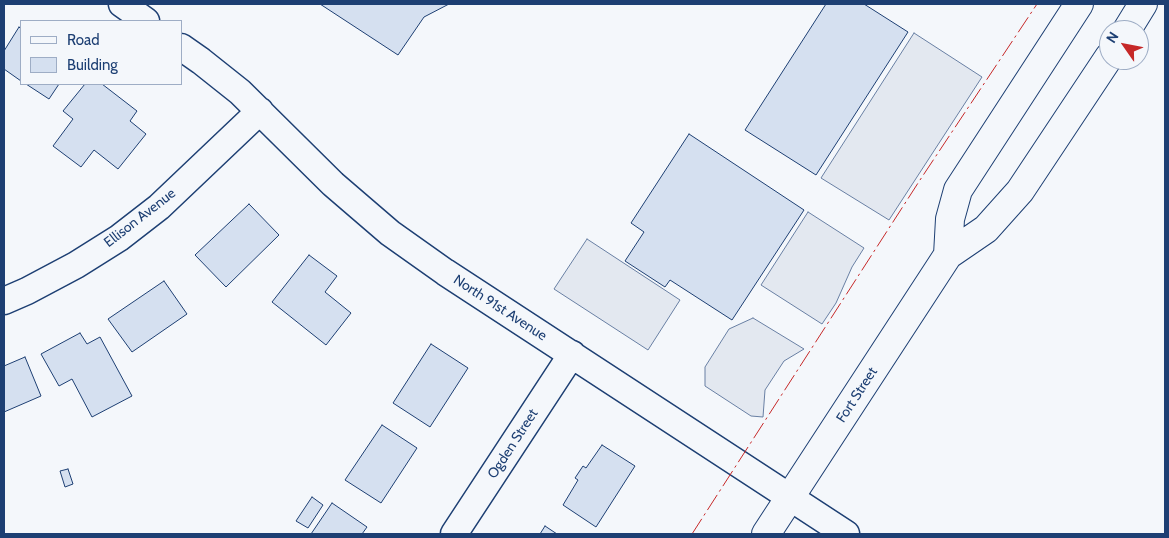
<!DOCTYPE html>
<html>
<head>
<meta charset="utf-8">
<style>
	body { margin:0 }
	#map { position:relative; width:1169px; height:538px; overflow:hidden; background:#f4f7fb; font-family:Cabin,sans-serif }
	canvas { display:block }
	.frame { position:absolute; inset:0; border:5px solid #1d3f73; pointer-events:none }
	.legend { position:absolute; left:20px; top:20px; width:162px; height:65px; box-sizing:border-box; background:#f4f7fb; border:1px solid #9eadc5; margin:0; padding:6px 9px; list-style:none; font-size:15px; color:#1d3f73 }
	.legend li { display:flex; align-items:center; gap:10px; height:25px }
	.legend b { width:25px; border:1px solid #9eadc5 }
	.north { position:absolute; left:1099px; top:20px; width:50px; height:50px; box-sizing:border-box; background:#f4f7fb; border:1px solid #9eadc5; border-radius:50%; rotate:303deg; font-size:14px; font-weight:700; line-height:20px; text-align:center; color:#1d3f73 }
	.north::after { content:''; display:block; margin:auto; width:18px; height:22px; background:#c62828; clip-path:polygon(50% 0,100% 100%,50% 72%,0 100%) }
</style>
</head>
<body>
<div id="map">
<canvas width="1169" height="538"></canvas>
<div class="frame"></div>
<ul class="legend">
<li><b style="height:6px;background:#f4f7fb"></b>Road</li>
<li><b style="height:14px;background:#d5e0f0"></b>Building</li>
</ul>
<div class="north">N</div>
</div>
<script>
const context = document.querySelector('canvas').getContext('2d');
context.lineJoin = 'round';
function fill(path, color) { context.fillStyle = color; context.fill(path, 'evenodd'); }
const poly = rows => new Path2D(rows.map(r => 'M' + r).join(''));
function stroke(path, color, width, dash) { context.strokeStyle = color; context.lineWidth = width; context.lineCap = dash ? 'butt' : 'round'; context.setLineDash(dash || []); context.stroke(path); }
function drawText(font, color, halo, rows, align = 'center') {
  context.font = font + ' Cabin,sans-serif'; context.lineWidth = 4; context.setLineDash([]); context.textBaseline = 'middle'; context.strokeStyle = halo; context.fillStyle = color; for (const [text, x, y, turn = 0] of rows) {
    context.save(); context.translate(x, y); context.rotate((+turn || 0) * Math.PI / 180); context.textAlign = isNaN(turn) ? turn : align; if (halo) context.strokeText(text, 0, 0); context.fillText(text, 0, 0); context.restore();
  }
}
const parking = poly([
	[914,33,982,77,889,220,821,178,914,33],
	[808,212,864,248,852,267,836,303,822,324,761,285,808,212],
	[587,239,680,300,648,350,554,289,587,239],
	[753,318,804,349,784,361,765,390,763,417,751,416,705,386,705,367,729,329,753,318]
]);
fill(parking, '#e3e8f0');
stroke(parking, '#687fa3', 1);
const building = poly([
	[320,4,449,4,424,17,398,55,320,4],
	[826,4,864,4,908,32,816,175,745,130,826,4],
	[19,27,21,29,21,81,4,69,4,51,19,27],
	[26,84,59,84,49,99,26,84],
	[85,84,102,84,137,111,130,121,146,134,118,169,94,150,81,167,53,146,73,119,63,111,85,84],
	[689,134,804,210,732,320,670,280,665,287,625,261,644,232,631,223,689,134],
	[249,204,279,235,226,287,195,255,249,204],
	[309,255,337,276,325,292,351,313,326,345,272,302,309,255],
	[164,281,187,314,132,352,108,319,164,281],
	[80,333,87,344,100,337,132,396,92,417,72,379,59,386,41,354,80,333],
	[431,344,468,368,430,427,393,403,431,344],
	[25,357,41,396,4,412,4,366,25,357],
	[382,425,417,448,381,503,345,480,382,425],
	[602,445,635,466,596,527,563,505,578,480,575,478,583,466,586,468,602,445],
	[68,469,73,484,65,487,60,471,68,469],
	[312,497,323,505,308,528,296,521,312,497],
	[332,503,367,527,362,534,311,534,332,503],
	[545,526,557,534,540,534,545,526]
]);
fill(building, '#d5e0f0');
stroke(building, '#1d3f73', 1);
const street = poly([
	[122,4,146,21],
	[181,47,201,61,240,92,333,184,390,233,445,272,846,534],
	[4,301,27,291,76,265,119,238,159,207,260,111],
	[454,534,572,354]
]);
const secondary = poly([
	[1127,30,1143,4],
	[948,255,950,219,958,190,1079,4],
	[766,534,948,255,986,229,1020,191,1109,57]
]);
stroke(street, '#1d3f73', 29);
stroke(secondary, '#1d3f73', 30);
stroke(street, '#f4f7fb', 26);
stroke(secondary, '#f4f7fb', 28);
stroke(poly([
	[692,534,920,180,1037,4]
]), '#c62828', 1, [18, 4, 2.5, 4]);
drawText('14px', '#1d3f73', '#f4f7fb', [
	["Ellison Avenue",140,218,-38],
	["North 91st Avenue",500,308,33],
	["Fort Street",857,395,-57],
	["Ogden Street",513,444,-57]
]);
</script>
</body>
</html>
